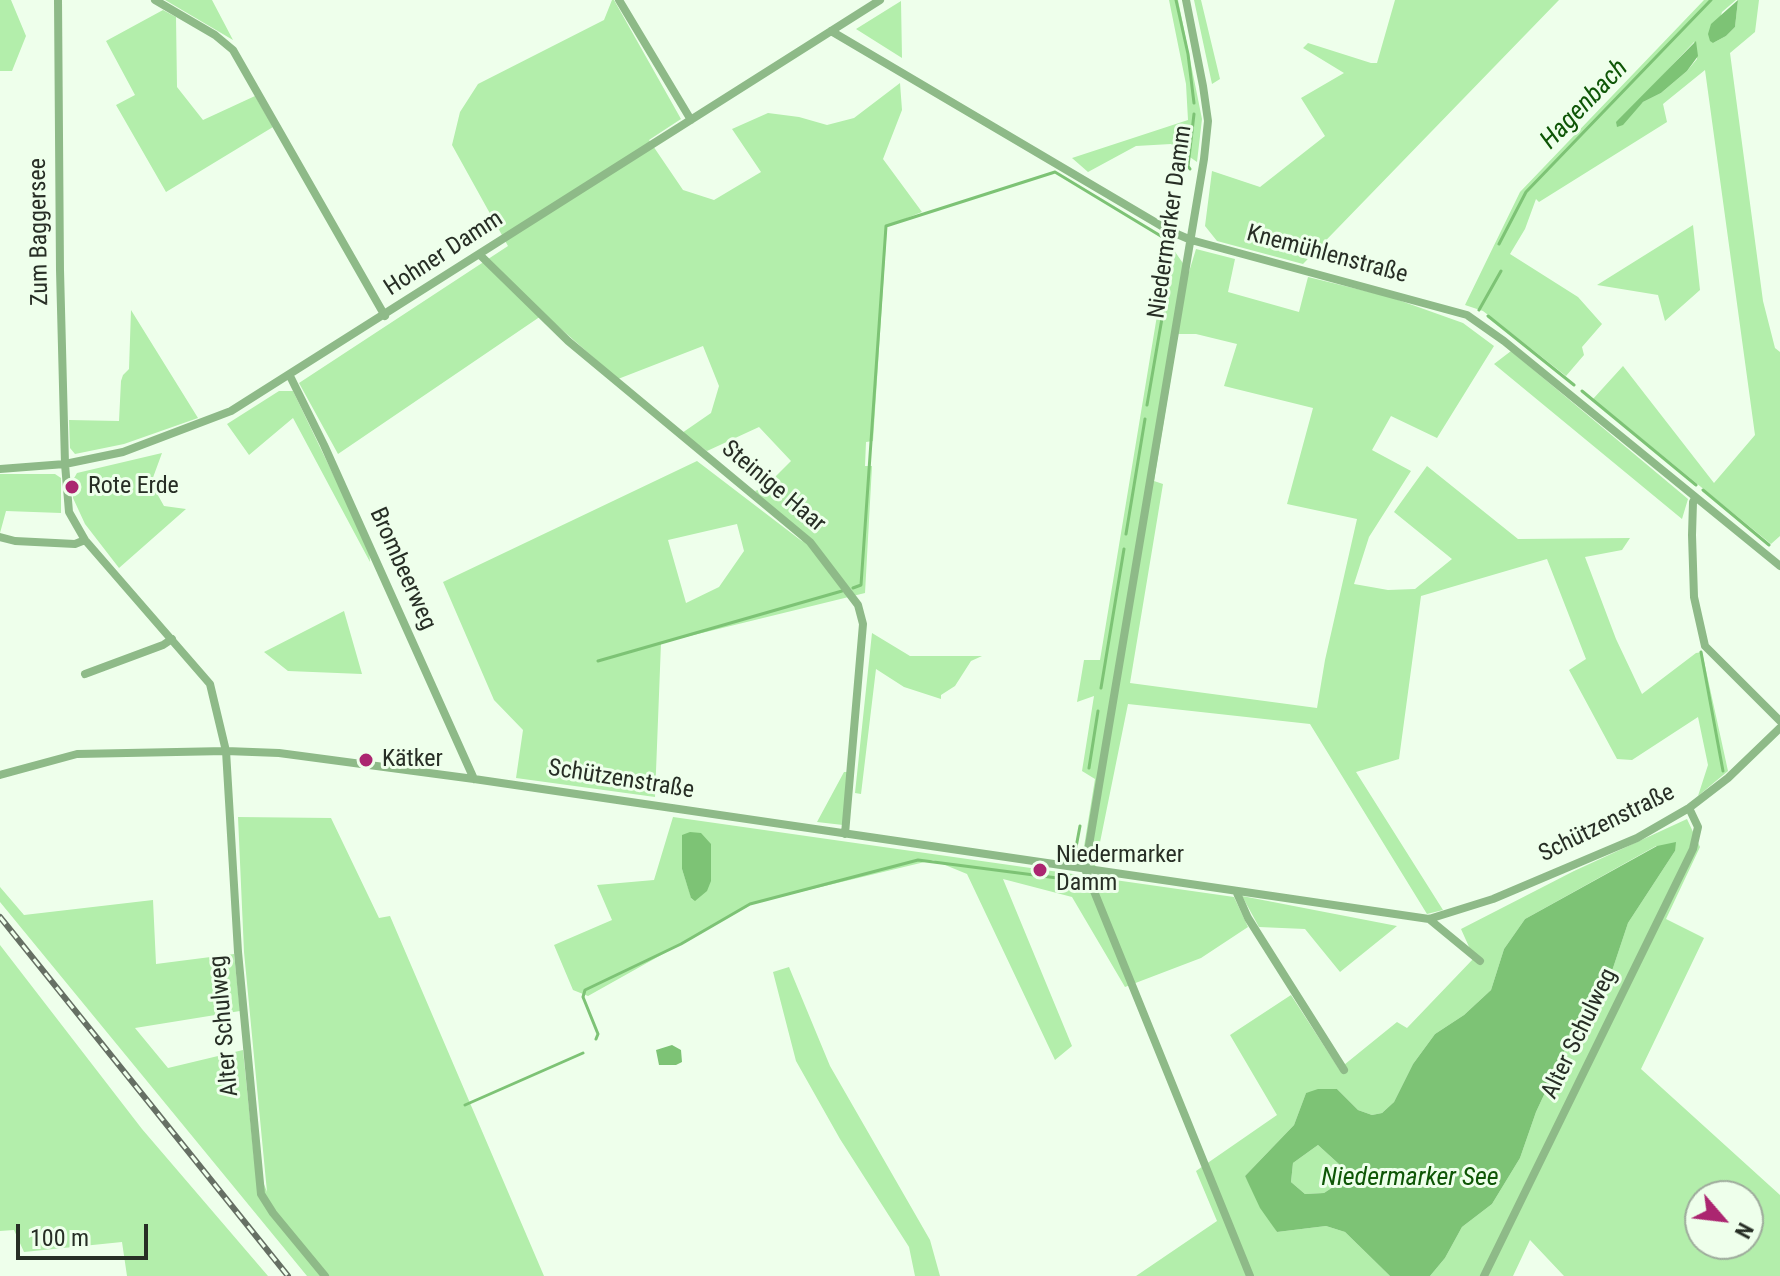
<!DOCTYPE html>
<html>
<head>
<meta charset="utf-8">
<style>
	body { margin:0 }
	#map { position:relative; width:1780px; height:1276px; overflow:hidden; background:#eeffeb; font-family:"Roboto Condensed",sans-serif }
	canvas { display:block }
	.north { position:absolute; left:1684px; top:1180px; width:80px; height:80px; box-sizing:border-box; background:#eeffeb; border:2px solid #9eab9c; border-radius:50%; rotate:118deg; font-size:22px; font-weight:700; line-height:32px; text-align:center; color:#272e25 }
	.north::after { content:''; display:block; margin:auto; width:28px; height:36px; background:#ab2670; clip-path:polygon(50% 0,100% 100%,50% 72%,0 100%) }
	.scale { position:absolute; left:16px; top:1224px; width:132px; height:36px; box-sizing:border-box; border:4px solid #272e25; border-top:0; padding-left:10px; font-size:24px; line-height:28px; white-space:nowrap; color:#272e25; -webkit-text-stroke:6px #eeffeb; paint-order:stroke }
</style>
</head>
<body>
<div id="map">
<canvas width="1780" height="1276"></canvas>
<div class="north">N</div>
<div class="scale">100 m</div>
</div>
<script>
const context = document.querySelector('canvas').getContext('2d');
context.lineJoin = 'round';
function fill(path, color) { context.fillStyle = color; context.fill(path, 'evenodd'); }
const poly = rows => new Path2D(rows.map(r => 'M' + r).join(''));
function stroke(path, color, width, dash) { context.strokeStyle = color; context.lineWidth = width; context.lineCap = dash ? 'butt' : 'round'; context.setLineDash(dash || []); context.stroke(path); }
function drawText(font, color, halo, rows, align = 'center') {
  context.font = font + ' "Roboto Condensed",sans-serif'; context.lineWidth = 6; context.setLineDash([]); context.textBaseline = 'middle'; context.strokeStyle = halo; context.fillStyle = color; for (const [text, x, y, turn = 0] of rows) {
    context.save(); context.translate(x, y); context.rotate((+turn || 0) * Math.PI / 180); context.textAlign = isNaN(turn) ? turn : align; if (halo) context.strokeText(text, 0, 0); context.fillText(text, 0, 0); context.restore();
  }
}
fill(poly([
	[0,0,11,0,26,36,12,71,0,71],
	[165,0,212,0,233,40],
	[612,0,614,0,681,119,649,140,683,190,714,200,761,172,732,129,768,113,799,117,827,125,854,118,900,83,902,110,883,159,922,212,887,226,873,441,866,442,865,466,872,466,865,593,661,643,655,797,516,778,523,730,494,700,443,582,697,461,803,542,755,491,765,487,791,461,759,427,707,451,682,433,711,413,719,386,703,346,618,379,544,314,338,454,299,383,508,246,452,145,460,112,478,84,604,20],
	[737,524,744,551,719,587,686,603,668,540],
	[1169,0,1178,0,1202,119,1197,162,1171,144,1136,146,1088,172,1072,158,1188,120,1186,84],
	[1194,0,1201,0,1220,79,1212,84],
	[1395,0,1559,0,1303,264,1217,241,1205,226,1212,171,1260,187,1325,136,1301,98,1344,73,1303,48,1308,43,1371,63,1377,63],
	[1704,0,1736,0,1722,12,1713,43,1726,36,1735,27,1738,0,1759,0,1755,32,1730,53,1763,301,1775,348,1780,352,1780,536,1771,544,1593,399,1623,366,1714,483,1755,435,1705,70,1663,104,1667,122,1539,202,1536,199,1525,229,1510,254,1578,297,1602,324,1582,347,1584,355,1566,376,1483,311,1465,305,1520,192],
	[1694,42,1697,59,1687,71,1661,93,1643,102,1616,125],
	[901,1,902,58,856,29],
	[163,10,176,17,177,87,203,120,255,96,273,127,166,192,116,105,135,95,106,41],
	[1693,225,1700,290,1665,321,1658,295,1597,285],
	[1169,243,1189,272,1196,249,1235,259,1228,292,1299,312,1308,277,1390,297,1463,323,1494,346,1437,438,1391,416,1372,450,1411,471,1369,537,1354,584,1388,590,1415,589,1452,559,1394,512,1427,466,1518,539,1630,538,1622,550,1585,557,1616,639,1642,694,1696,653,1702,652,1728,771,1698,796,1708,765,1698,717,1632,760,1617,759,1569,670,1586,659,1547,559,1421,596,1399,759,1356,772,1443,910,1427,914,1310,724,1128,704,1095,867,1082,859,1095,779,1082,771,1094,696,1077,702,1084,660,1100,660],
	[1178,334,1196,334,1237,344,1224,386,1313,408,1287,504,1357,519,1325,660,1317,708,1130,683,1163,484,1154,481],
	[131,310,198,418,124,444,75,454,70,448,69,420,119,421,121,381,123,375,129,369],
	[1511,351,1688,499,1682,519,1494,364],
	[279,391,293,391,369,549,370,562,293,418,249,455,227,424],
	[162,453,151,483,164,506,186,509,119,568,85,524,73,498,73,480,77,473],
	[0,474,55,474,61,478,61,513,6,511,0,533],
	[344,611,362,674,288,671,264,652],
	[872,633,910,656,982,656,971,661,955,686,941,695,941,699,904,687,876,669,861,794,855,793],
	[844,772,848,772,843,825,817,822],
	[238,817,331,818,379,918,390,916,544,1276,307,1276,0,902,0,887,24,915,153,900,156,964,234,954,240,1011,135,1028,168,1068,243,1050,254,1158,267,1192,244,952],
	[673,817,1234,897,1248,927,1201,958,1125,987,1072,897,1003,879,1072,1046,1055,1060,967,874,933,860,754,903,588,996,573,990,554,945,612,920,597,885,654,880],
	[682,840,711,857,692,900,682,869],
	[1687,819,1700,847,1666,919,1704,938,1641,1069,1780,1195,1780,1276,1564,1276,1530,1240,1513,1276,1430,1276,1445,1258,1462,1227,1492,1204,1520,1158,1536,1112,1583,1011,1605,992,1628,923,1675,851,1656,846,1525,919,1504,949,1491,990,1464,1015,1435,1034,1413,1064,1394,1102,1382,1113,1372,1115,1358,1110,1337,1089,1306,1093,1294,1125,1245,1176,1277,1232,1326,1226,1345,1232,1390,1276,1136,1276,1217,1221,1196,1171,1277,1115,1230,1035,1291,995,1339,1069,1397,1022,1407,1028,1474,958,1461,929,1574,871],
	[1700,1196,1748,1196,1748,1244,1700,1244],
	[1242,896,1397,926,1340,972,1305,929,1259,927],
	[0,945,142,1129,268,1276,127,1276,122,1242,24,1252,14,1230,0,1231],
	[789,967,830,1066,930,1240,940,1276,915,1276,909,1247,840,1139,796,1061,773,972],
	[1318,1145,1340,1165,1336,1185,1324,1193,1305,1194,1291,1182,1293,1163]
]), '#b3eeab');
fill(poly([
	[1738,0,1735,27,1726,36,1713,43,1710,41,1708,34,1711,24],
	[1696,41,1698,56,1687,71,1661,93,1643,102,1623,125,1617,127,1616,122],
	[690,832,701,833,711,844,711,881,707,891,695,901,691,898,682,869,682,835],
	[1676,842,1675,851,1628,923,1605,992,1583,1011,1536,1112,1520,1158,1492,1204,1462,1227,1445,1258,1430,1276,1390,1276,1345,1232,1326,1226,1277,1232,1260,1208,1245,1176,1294,1125,1306,1093,1318,1089,1337,1089,1358,1110,1372,1115,1382,1113,1394,1102,1413,1064,1435,1034,1464,1015,1491,990,1504,949,1525,919,1657,846],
	[1318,1145,1340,1165,1336,1185,1324,1193,1305,1194,1291,1182,1293,1163],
	[672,1045,681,1050,682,1062,676,1065,659,1065,656,1050]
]), '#7dc375');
stroke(poly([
	[1176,0,1188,54,1194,103],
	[1190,169,1188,166,1194,114],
	[1499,244,1526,192,1711,0],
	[1479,310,1501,271],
	[1488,316,1574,385],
	[1582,391,1696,485],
	[1147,405,1175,243],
	[1703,490,1769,545],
	[1126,534,1145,419],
	[853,588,861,585,886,226,1055,172,1174,244],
	[1701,652,1723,771],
	[598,661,842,591],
	[1101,688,1124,549],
	[1089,768,1098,711],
	[1074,858,1080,826],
	[596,1039,598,1034,583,997,585,990,681,944,750,904,918,860,1065,879],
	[465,1105,583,1053]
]), '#7dc375', 3);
stroke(poly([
	[58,0,60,270,65,464,69,512,85,540,210,684,226,751,238,952,261,1194,273,1213,325,1276],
	[155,0,215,35,233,50,385,316],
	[619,0,691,120],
	[1186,0,1203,86,1208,121,1204,159,1085,869,1250,1276],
	[831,31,1170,231,1191,240,1467,315,1504,341,1780,566],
	[480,255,568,341,810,542,858,605,863,624,845,834],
	[290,376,324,445,474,779],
	[0,469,65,464,123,452,231,411,880,0],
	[1695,498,1693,502,1692,535,1694,597,1705,646,1780,721],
	[0,537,15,541,75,544,85,540],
	[85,674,163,645,172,639],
	[0,775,77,754,226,751,279,753,474,779,1429,919,1493,899,1637,838,1689,808,1728,778,1780,728],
	[1236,891,1248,918,1344,1070],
	[1429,919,1480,961],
	[1484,1276,1693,849,1698,827,1689,808]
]), '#8eba88', 8);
const rail = poly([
	[0,917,288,1276]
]);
stroke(rail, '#667064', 6);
stroke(rail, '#eeffeb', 3, [9]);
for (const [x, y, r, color] of [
	[72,487,8,"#ab2670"],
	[366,760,8,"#ab2670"],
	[1040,870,8,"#ab2670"]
]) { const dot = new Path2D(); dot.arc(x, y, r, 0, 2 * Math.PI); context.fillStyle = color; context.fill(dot); stroke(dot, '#eeffeb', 3); }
drawText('24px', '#272e25', '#eeffeb', [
	["Niedermarker Damm",1171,222,-82],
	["Zum Baggersee",40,232,-91],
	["Hohner Damm",444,254,-33],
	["Knemühlenstraße",1327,255,15],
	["Steinige Haar",773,487,40],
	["Brombeerweg",402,569,66],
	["Schützenstraße",621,780,9],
	["Schützenstraße",1607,824,-26],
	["Alter Schulweg",225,1026,-95],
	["Alter Schulweg",1580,1034,-64]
]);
drawText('24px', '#272e25', '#eeffeb', [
	["Rote Erde",88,487],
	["Kätker",382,760],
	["Niedermarker",1056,856],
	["Damm",1056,884]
], 'left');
drawText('italic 26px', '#0e5606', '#eeffeb', [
	["Hagenbach",1585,105,-46],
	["Niedermarker See",1410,1178]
]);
</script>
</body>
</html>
